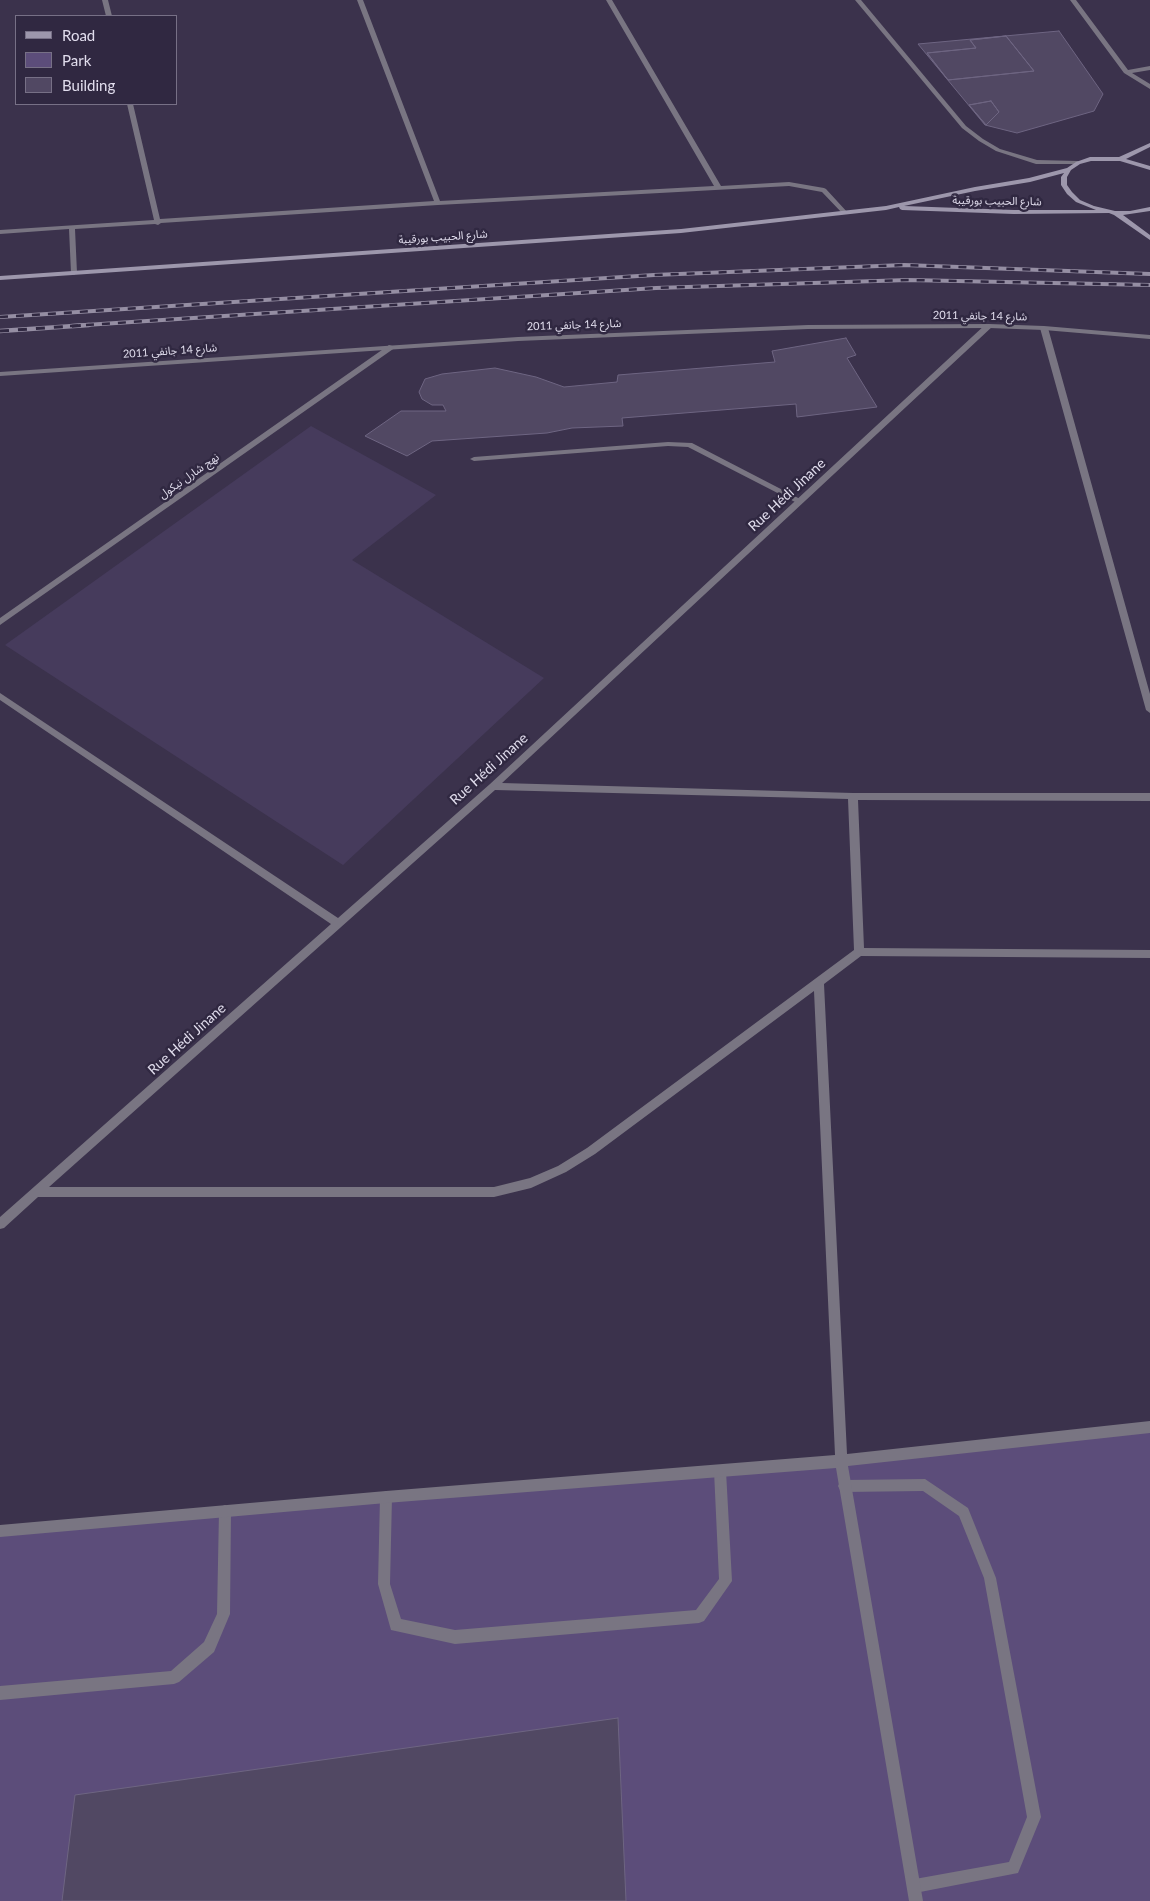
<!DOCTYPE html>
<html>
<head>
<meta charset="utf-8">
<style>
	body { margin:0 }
	#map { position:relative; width:1150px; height:1901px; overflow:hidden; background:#3b324c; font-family:Lato,sans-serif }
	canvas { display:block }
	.legend { position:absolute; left:15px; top:15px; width:162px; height:90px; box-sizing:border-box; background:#302841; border:1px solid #777086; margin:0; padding:6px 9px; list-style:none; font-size:15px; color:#e1dded }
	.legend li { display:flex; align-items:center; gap:10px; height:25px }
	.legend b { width:25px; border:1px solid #777086 }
</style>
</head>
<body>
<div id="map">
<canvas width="1150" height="1901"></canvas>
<ul class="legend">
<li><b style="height:6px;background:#9d97ac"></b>Road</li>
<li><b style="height:14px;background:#5c4d7a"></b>Park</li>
<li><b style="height:14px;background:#514863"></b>Building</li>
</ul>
</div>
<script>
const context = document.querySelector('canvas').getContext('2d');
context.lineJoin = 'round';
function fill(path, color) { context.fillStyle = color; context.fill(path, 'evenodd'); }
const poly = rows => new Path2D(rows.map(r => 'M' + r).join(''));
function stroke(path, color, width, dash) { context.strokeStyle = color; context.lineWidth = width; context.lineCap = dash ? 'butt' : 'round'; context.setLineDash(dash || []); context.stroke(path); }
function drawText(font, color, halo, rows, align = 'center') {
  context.font = font + ' Lato,"Noto Sans Arabic",sans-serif'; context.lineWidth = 5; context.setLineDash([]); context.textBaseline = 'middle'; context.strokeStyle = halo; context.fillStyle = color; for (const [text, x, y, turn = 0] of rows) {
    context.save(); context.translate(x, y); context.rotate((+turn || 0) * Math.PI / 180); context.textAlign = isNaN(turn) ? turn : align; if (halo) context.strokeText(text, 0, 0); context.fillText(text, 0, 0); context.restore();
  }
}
fill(poly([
	[311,426,436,495,352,560,544,678,343,865,5,645]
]), '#463b5c');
fill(poly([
	[1150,1429,1150,1901,0,1901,0,1528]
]), '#5c4d7a');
const building = poly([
	[1059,31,1103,94,1094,111,1017,133,985,125,918,44,1059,31],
	[1006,36,1034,71,948,80,927,53,976,48,970,40,1006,36],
	[991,101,999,112,986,125,969,105,991,101],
	[1006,36,1034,71,948,80,927,53,976,48,970,40,1006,36],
	[991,101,999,112,986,125,969,105,991,101],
	[846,338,856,355,847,358,877,407,797,417,796,404,622,418,623,426,572,428,547,433,432,441,407,456,365,436,401,411,446,411,443,405,432,405,422,399,419,392,425,379,442,374,495,368,536,377,564,387,617,382,618,375,775,362,772,351,846,338],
	[618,1718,626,1901,62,1901,75,1795,618,1718]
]);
fill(building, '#514863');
stroke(building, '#6e6582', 1);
fill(poly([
	[668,442,692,443,804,501,800,504,797,503,688,447,668,446,474,461,470,459,474,457,668,442],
	[720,1465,724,1467,726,1471,732,1581,704,1621,699,1623,455,1644,391,1630,378,1584,380,1497,382,1493,386,1491,390,1493,392,1497,390,1584,401,1619,455,1630,696,1610,719,1579,714,1471,716,1467,720,1465],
	[925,1479,968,1508,996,1578,1041,1817,1018,1873,915,1893,910,1891,908,1886,910,1881,915,1879,1009,1862,1027,1817,984,1578,959,1516,923,1491,844,1492,840,1490,838,1486,840,1482,844,1480,925,1479],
	[225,1505,229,1507,231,1511,230,1614,214,1652,179,1682,174,1684,0,1700,0,1686,171,1671,204,1642,217,1614,219,1511,221,1507,225,1505]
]), '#797582');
fill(poly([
	[102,0,108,0,112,16,106,16,102,0],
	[357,0,363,0,440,201,714,186,606,0,612,0,721,186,789,182,824,188,826,189,848,213,843,214,822,192,789,186,438,205,161,223,158,225,155,224,75,229,77,273,74,275,71,273,69,229,0,234,0,230,154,220,127,104,133,104,160,219,434,201,357,0],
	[855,0,861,0,966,126,983,139,1000,149,1037,160,1078,161,1080,162,1080,164,1036,164,996,151,979,141,962,128,855,0],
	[1070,0,1076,0,1128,70,1150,66,1150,70,1132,73,1150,84,1150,89,1124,73,1070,0],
	[986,324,993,326,502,783,853,793,1150,793,1150,801,858,800,864,948,1150,950,1150,958,861,956,824,984,847,1454,1150,1421,1150,1433,848,1466,923,1901,909,1901,836,1468,386,1503,0,1537,0,1525,386,1491,835,1455,814,991,595,1154,566,1172,531,1188,494,1197,38,1197,4,1228,0,1229,0,1217,331,924,0,700,0,693,338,918,490,784,986,324],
	[495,790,848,799,854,950,587,1148,558,1166,530,1178,494,1187,49,1187,495,790],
	[1041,326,1048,328,1150,694,1150,713,1146,710,1040,328,1041,326],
	[389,345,396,347,0,625,0,618,389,345]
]), '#797582');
fill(poly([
	[989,324,1044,326,1150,335,1150,339,1044,330,989,328,808,329,518,341,0,376,0,372,518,337,808,325,989,324]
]), '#797582');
fill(poly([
	[1150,143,1150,147,1126,159,1150,166,1150,170,1120,161,1091,161,1080,164,1071,170,1067,177,1067,185,1072,192,1080,200,1094,206,1115,211,1130,211,1150,207,1150,211,1123,215,1150,235,1150,240,1114,215,1109,213,1014,214,902,210,900,209,899,207,886,210,681,233,0,280,0,276,681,229,886,206,975,187,1029,178,1067,168,1076,162,1090,157,1119,157,1150,143],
	[1064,173,1061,177,1061,185,1067,194,1076,202,1096,210,1014,210,904,206,975,191,1030,182,1064,173]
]), '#9d97ac');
const railFar1 = poly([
	[0,317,654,275,904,265,1150,274],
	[70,326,656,288,908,280,1150,285]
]);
const rail = poly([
	[0,331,89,325]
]);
stroke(railFar1, '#958ea3', 4);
stroke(rail, '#958ea3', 4.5);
stroke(railFar1, '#302841', 2.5, [8]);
stroke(rail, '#302841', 3, [9]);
drawText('11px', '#e1dded', '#302841', [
	["شارع الحبيب بورقيبة",997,201,1],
	["شارع الحبيب بورقيبة",443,237,-4],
	["شارع 14 جانفي 2011",980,316,1],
	["شارع 14 جانفي 2011",574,325,-2],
	["شارع 14 جانفي 2011",170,351,-4],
	["نهج شارل نيكول",189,476,-35]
]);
drawText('14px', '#e1dded', '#302841', [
	["Rue Hédi Jinane",787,495,-43],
	["Rue Hédi Jinane",489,769,-42],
	["Rue Hédi Jinane",187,1039,-42]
]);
</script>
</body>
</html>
